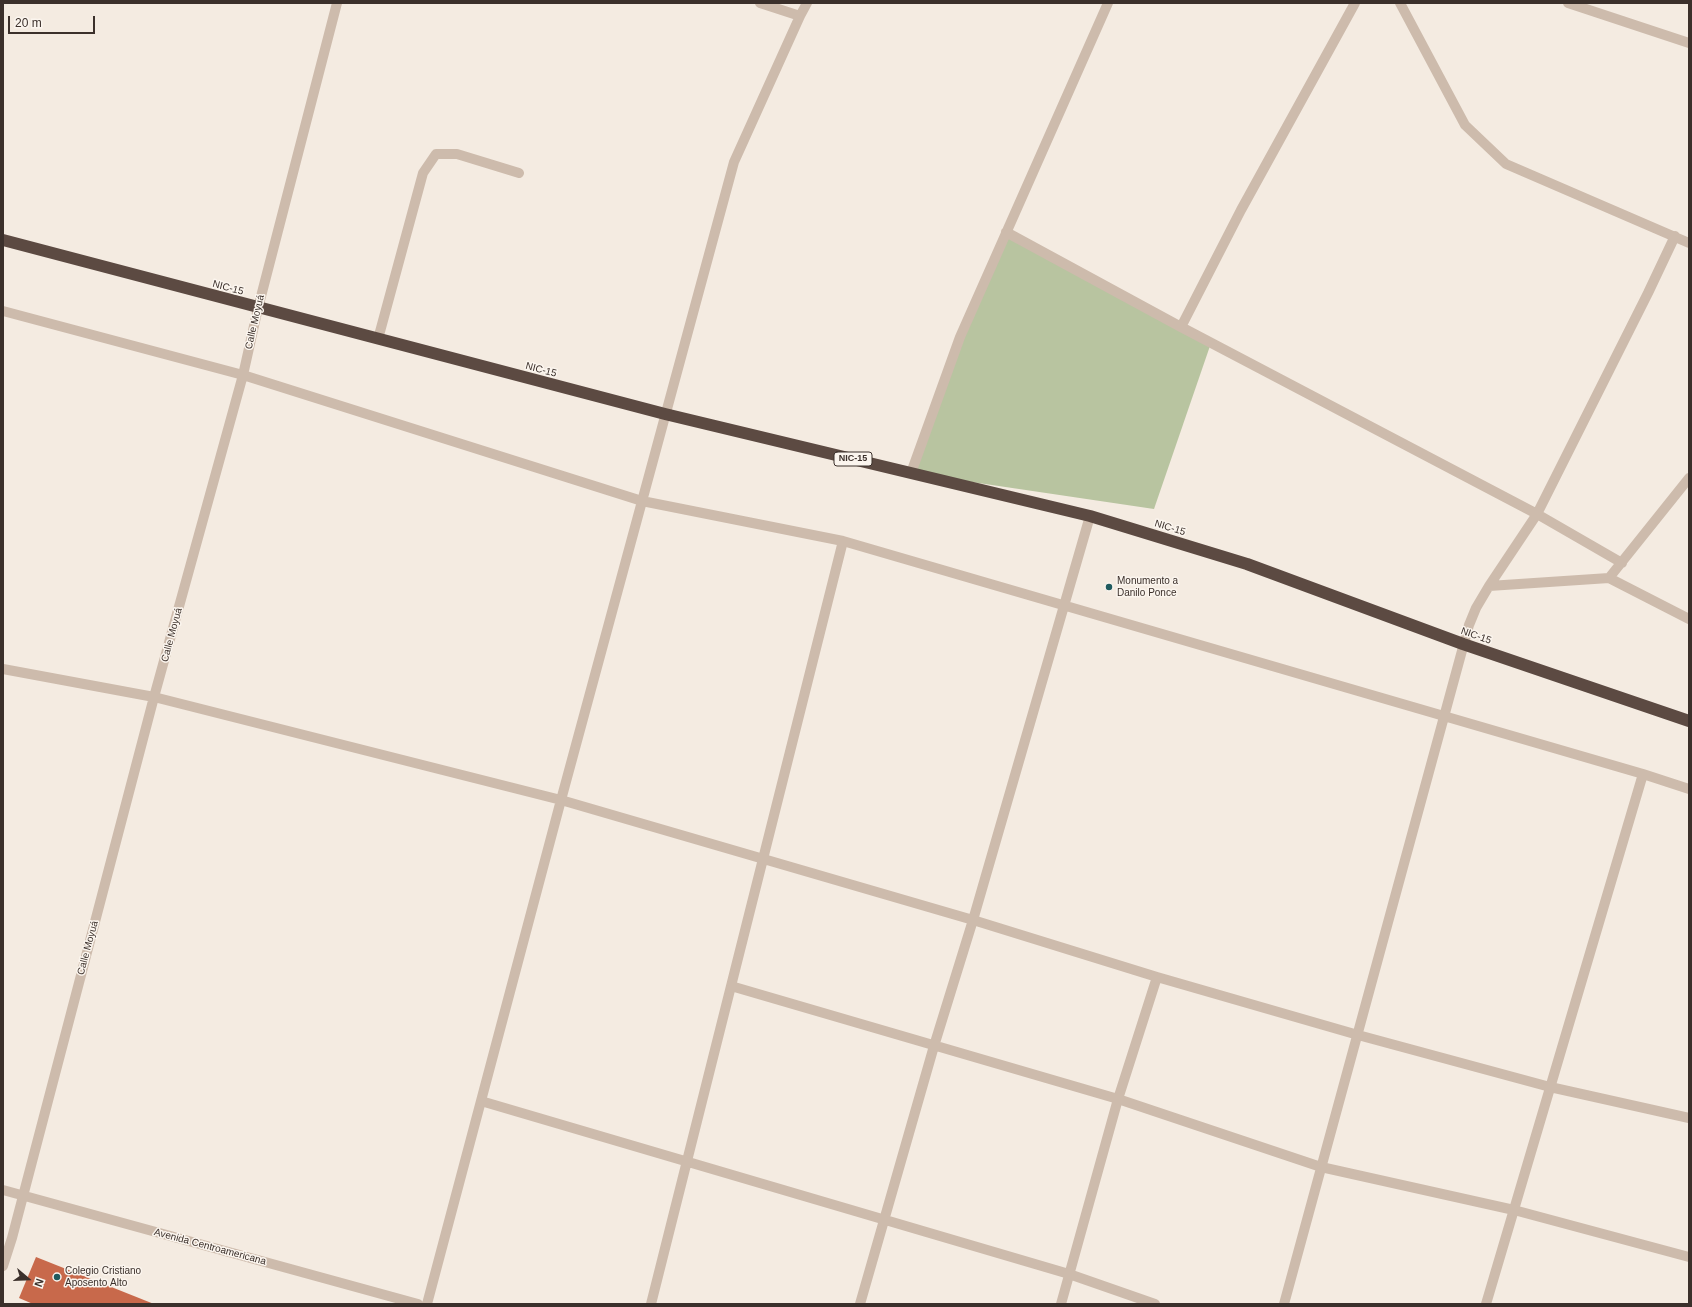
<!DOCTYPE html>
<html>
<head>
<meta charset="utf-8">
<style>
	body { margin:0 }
	#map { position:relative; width:1692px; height:1307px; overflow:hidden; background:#f4ebe1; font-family:Helvetica,sans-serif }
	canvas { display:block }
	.frame { position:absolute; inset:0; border:4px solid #3b302b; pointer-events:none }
	.north { position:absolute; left:8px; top:1259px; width:40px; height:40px; -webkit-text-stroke:3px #fbf5ee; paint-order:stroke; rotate:109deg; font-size:11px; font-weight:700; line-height:16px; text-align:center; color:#3b302b }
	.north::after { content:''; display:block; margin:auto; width:14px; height:18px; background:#3b302b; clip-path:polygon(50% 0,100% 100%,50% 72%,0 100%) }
	.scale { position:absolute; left:8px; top:16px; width:87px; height:18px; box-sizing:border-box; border:2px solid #3b302b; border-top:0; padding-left:5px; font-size:12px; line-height:14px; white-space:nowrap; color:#3b302b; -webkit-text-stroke:3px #fbf5ee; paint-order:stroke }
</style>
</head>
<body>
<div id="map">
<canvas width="1692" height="1307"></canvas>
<div class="frame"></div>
<div class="north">N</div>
<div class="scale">20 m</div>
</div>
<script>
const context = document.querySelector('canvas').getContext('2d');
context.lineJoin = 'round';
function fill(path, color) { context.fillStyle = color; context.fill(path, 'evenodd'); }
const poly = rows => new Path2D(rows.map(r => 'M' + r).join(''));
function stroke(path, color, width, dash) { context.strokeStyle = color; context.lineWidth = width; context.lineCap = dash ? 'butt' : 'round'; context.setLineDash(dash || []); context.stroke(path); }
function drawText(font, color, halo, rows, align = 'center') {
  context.font = font + ' Helvetica,sans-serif'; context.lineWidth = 3; context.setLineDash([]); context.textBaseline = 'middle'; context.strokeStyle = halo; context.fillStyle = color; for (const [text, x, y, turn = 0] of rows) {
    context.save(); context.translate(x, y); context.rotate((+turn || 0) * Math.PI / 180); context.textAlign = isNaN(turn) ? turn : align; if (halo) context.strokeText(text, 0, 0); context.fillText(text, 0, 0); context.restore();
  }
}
fill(poly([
	[1006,232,1211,343,1154,509,911,473]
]), '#b8c4a0');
fill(poly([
	[36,1257,154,1304,33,1304,19,1298]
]), '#c8694b');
stroke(poly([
	[1321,1167,1514,1210,1689,1257]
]), '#cdbbac', 10);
stroke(poly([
	[760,3,800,16],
	[1400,3,1465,125,1506,164,1689,243],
	[1568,3,1689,43],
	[1006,232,1181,327,1537,514,1622,563],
	[3,311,243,375,642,501,843,541,1643,774,1689,789],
	[1181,327,1241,210,1355,3],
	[378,339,423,173,436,154,457,154,519,173],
	[911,473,960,337,1108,3],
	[1609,578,1689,478],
	[1489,586,1609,578,1689,619],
	[3,669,154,697,561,800,973,920,1157,977,1358,1035,1550,1087,1689,1118],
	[731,986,1118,1099,1321,1167],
	[481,1101,1069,1274,1155,1304],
	[3,1190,418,1304],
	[3,1266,12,1238,154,697,243,375,258,308,337,3],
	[427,1304,561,800,734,162,800,16,807,3],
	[651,1304,843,541],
	[860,1304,934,1046,973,920,1090,516],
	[1061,1304,1118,1099,1157,977],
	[1284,1304,1469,625,1476,608,1489,586,1537,514,1648,293,1675,236],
	[1486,1304,1643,774]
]), '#cdbbac', 10);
stroke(poly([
	[3,240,665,414,1090,516,1247,564,1463,644,1689,721]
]), '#5c4a42', 12);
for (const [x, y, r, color] of [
	[1109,587,4,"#1f5a5e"],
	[57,1277,4,"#1f5a5e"]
]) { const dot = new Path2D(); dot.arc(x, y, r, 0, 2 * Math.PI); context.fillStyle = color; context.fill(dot); stroke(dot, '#fbf5ee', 1.5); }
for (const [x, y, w] of [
	[853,459,38]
]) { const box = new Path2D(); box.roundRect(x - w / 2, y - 7, w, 14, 3); context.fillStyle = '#fbf5ee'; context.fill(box); stroke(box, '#3b302b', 1); }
drawText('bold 9px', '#3b302b', null, [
	["NIC-15",853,459]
]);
drawText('10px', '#3b302b', '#fbf5ee', [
	["NIC-15",228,288,15],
	["Calle Moyuá",255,322,-77],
	["NIC-15",541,370,15],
	["NIC-15",1170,528,17],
	["Calle Moyuá",172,635,-75],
	["NIC-15",1476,636,19],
	["Calle Moyuá",88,948,-75],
	["Avenida Centroamericana",210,1247,15]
]);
drawText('10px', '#3b302b', '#fbf5ee', [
	["Monumento a",1117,581],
	["Danilo Ponce",1117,593],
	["Colegio Cristiano",65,1271],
	["Aposento Alto",65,1283]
], 'left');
</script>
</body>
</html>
